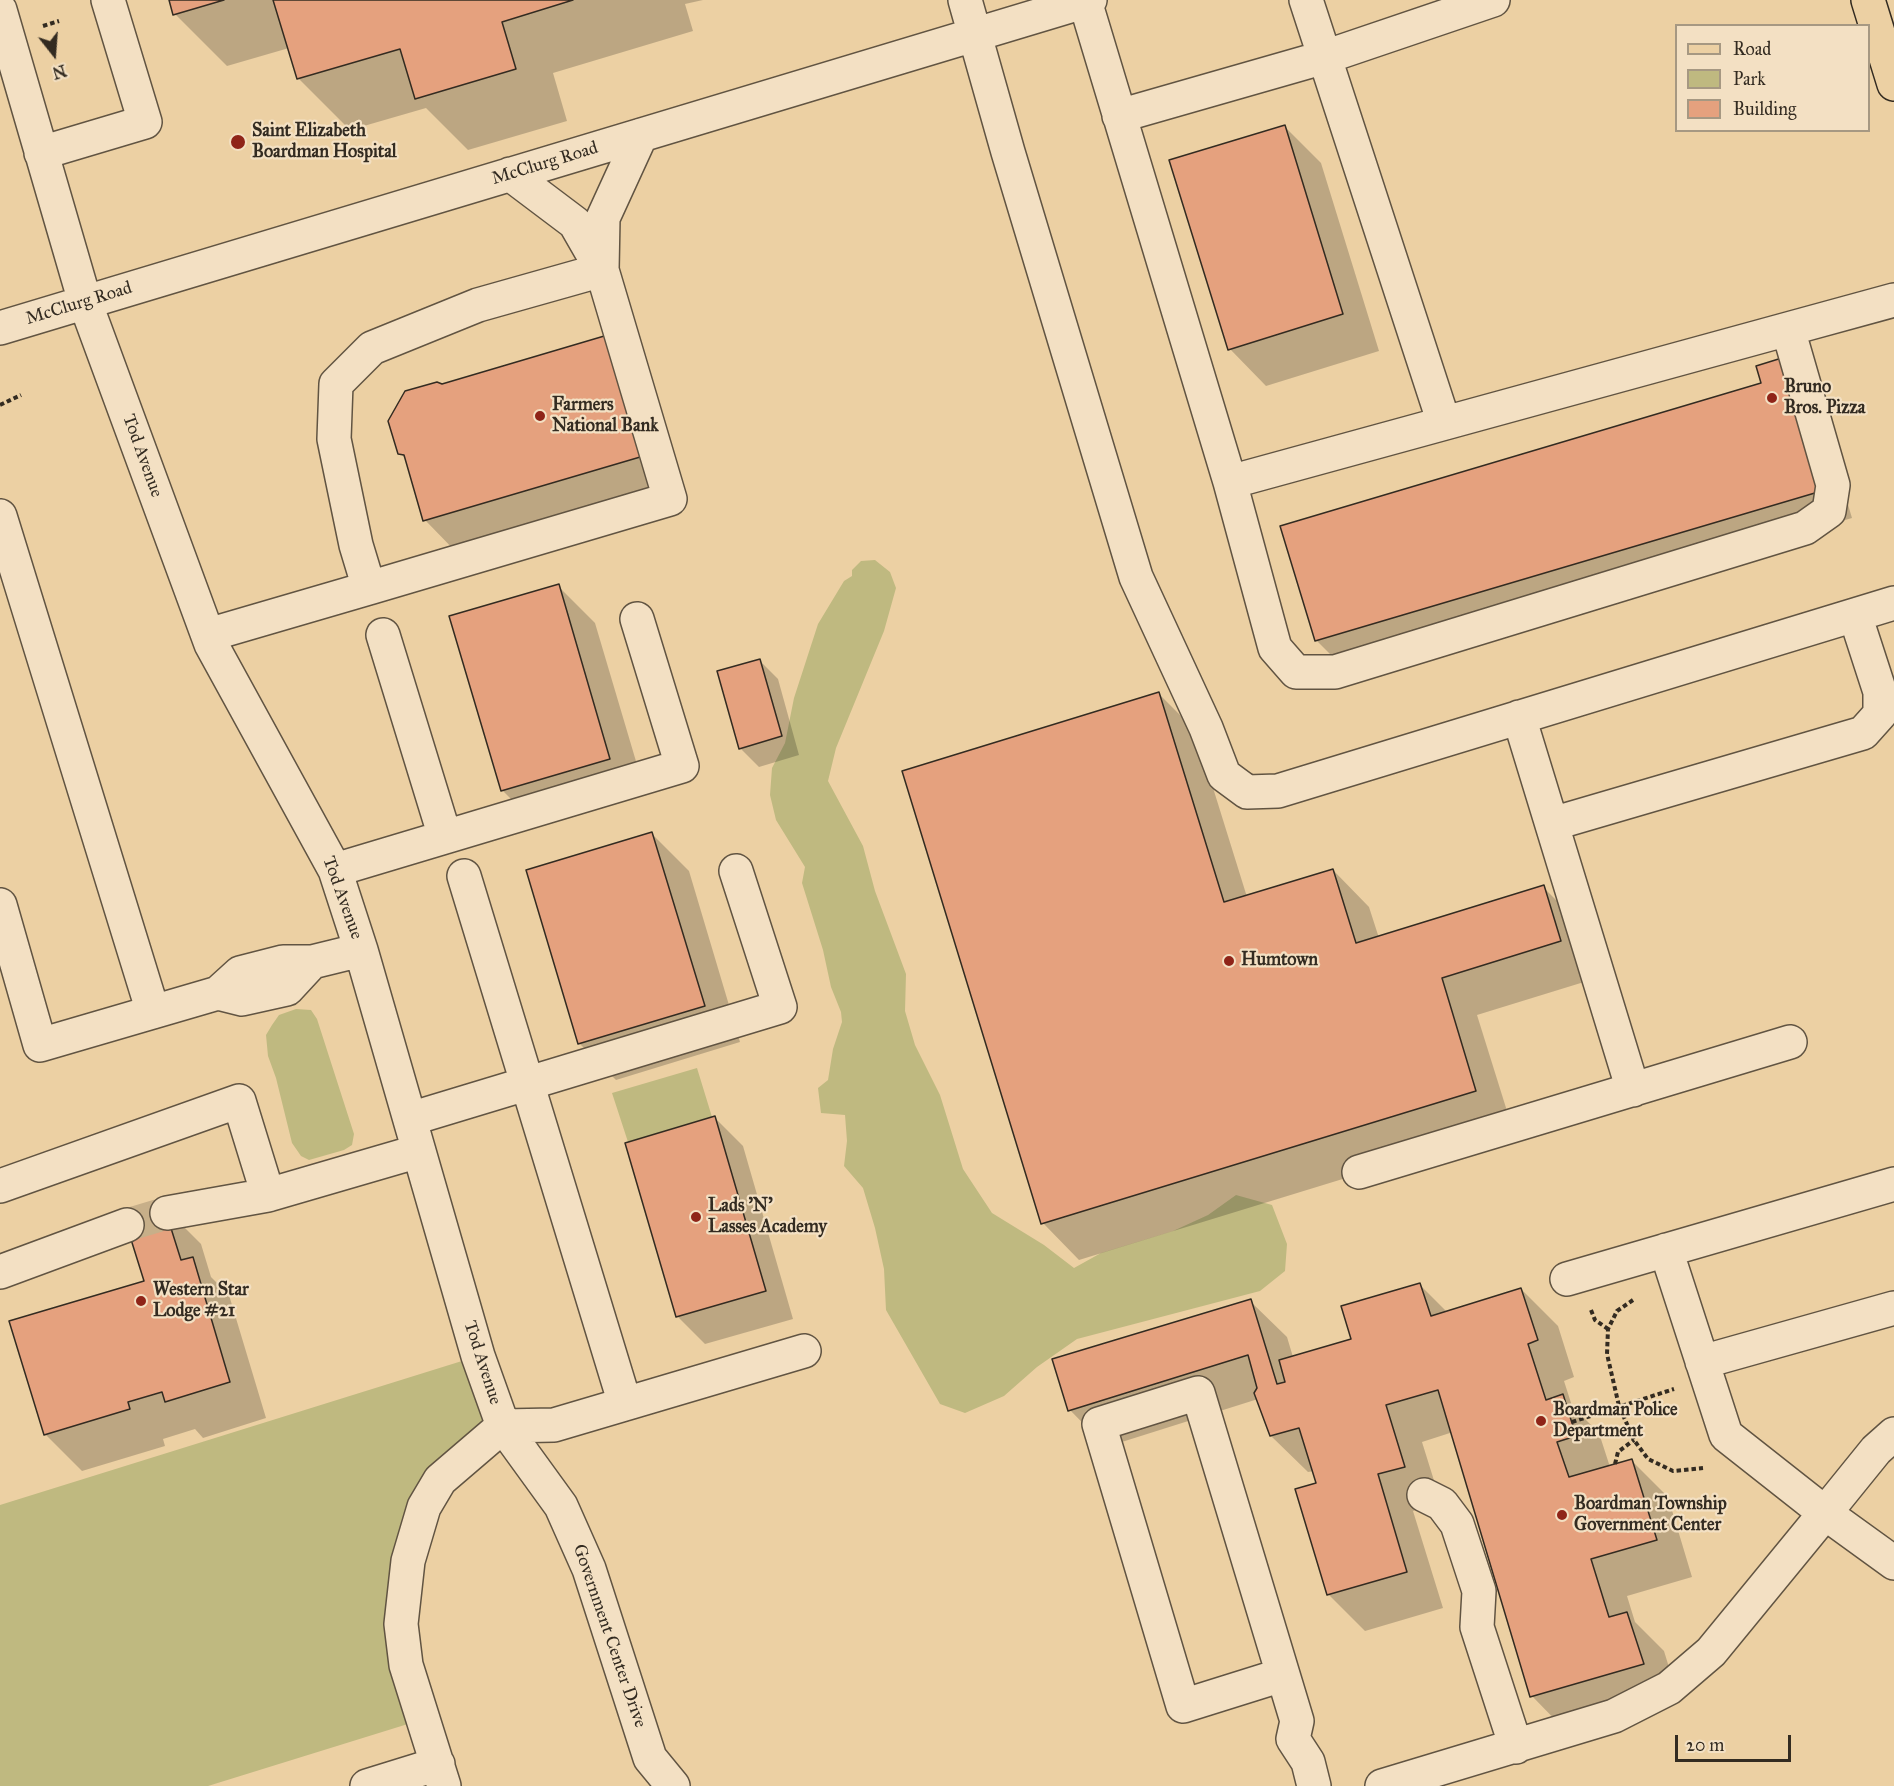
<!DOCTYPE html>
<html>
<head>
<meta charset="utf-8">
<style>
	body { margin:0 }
	#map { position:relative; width:1894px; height:1786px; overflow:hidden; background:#ecd0a3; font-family:"IM FELL Great Primer",serif }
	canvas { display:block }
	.legend { position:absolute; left:1675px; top:24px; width:195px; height:108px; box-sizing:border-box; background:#f3e0c3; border:2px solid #a69882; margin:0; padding:8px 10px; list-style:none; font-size:18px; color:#332b21 }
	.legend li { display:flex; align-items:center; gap:12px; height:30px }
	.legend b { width:30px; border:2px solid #a69882 }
	.north { position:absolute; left:24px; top:24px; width:60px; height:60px; -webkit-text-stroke:4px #f3e0c3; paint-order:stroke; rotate:163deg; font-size:16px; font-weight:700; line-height:24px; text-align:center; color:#332b21 }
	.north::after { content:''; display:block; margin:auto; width:21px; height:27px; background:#332b21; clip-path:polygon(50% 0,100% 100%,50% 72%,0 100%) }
	.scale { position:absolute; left:1675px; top:1735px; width:116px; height:27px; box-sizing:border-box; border:3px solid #332b21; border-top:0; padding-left:8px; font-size:18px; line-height:21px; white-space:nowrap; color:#332b21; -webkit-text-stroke:4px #f3e0c3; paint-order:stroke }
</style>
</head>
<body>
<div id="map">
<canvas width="1894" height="1786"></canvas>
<ul class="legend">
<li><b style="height:8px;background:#ecd0a3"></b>Road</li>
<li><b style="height:16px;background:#bfb980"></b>Park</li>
<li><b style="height:16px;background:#e5a17e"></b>Building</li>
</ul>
<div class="north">N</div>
<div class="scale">20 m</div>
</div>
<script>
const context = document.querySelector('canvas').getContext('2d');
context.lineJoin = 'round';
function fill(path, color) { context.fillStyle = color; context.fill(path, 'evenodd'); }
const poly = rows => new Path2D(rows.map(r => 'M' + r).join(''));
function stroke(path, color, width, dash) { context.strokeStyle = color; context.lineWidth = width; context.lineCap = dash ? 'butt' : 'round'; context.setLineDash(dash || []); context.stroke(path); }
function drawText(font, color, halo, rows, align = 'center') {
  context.font = font + ' "IM FELL Great Primer",serif'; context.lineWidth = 4.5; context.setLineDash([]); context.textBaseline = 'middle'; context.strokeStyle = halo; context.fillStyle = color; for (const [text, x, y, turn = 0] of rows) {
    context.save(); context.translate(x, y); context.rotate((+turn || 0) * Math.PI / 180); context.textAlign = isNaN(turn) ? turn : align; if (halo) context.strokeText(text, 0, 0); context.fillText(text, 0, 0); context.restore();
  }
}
fill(poly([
	[875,560,890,572,896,588,884,631,836,748,828,781,863,846,875,891,906,974,905,1011,915,1045,940,1095,963,1169,992,1213,1044,1245,1074,1268,1101,1253,1173,1231,1208,1215,1236,1195,1272,1205,1287,1244,1285,1271,1260,1291,1077,1339,1037,1367,1004,1396,965,1413,940,1404,886,1310,884,1269,875,1228,863,1188,844,1166,847,1141,845,1115,821,1113,818,1088,828,1080,833,1049,842,1022,841,1012,831,987,823,950,802,883,805,867,776,820,770,795,772,768,785,743,794,698,818,624,844,581,852,576,852,570,861,561],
	[296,1009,311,1010,317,1019,354,1134,352,1145,344,1150,309,1160,301,1156,292,1143,276,1078,268,1056,266,1035,272,1025,279,1015],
	[697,1068,712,1117,628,1142,612,1093],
	[478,1356,503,1426,440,1480,408,1561,424,1719,208,1786,0,1786,0,1505]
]), '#bfb980');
fill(poly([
	[170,0,703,0,685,4,693,31,553,73,567,121,468,150,426,108,350,130,298,78,289,48,227,66,175,14],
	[1284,126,1321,163,1379,351,1266,386,1230,349],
	[611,336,682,491,461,557,425,520,407,460,400,453,442,385],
	[1813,387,1852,518,1344,668,1316,640],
	[558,586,595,623,646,795,539,827,502,790],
	[759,660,778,679,799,755,759,767,740,748],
	[1159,694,1195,730,1247,897,1333,870,1369,907,1379,938,1543,887,1580,924,1597,978,1477,1015,1512,1127,1079,1260,1043,1223],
	[652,834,689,871,740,1042,616,1080,579,1043],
	[715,1118,743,1146,793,1319,705,1344,677,1316],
	[164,1207,201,1244,211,1277,229,1295,266,1418,203,1438,195,1429,163,1439,165,1446,82,1471,45,1434,146,1282],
	[1420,1285,1447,1312,1521,1289,1558,1326,1574,1377,1564,1381,1572,1406,1599,1433,1610,1467,1632,1461,1668,1497,1692,1577,1627,1596,1635,1622,1664,1651,1679,1700,1568,1733,1532,1696,1453,1432,1422,1442,1441,1503,1413,1511,1443,1608,1365,1631,1328,1594,1318,1484,1314,1471,1308,1472,1271,1436,1258,1399,1106,1447,1070,1410,1250,1301,1287,1337,1293,1357,1353,1340]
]), '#0003');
const building = poly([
	[169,0,224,0,173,15,169,0],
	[273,0,573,0,502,22,516,69,415,99,400,49,297,79,273,0],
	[1285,125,1343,314,1228,350,1169,160,1285,125],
	[611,334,647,455,423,521,404,455,398,454,388,421,405,391,437,382,442,384,611,334],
	[1785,357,1825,490,1315,641,1280,526,1761,383,1756,366,1785,357],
	[559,584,610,759,501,791,449,616,559,584],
	[760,659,782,736,739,749,717,671,760,659],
	[1159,692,1224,902,1333,869,1356,943,1544,885,1561,941,1442,978,1476,1091,1041,1224,902,771,1159,692],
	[652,832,705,1006,578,1044,526,870,652,832],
	[715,1116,766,1291,676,1317,625,1143,715,1116],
	[164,1206,181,1260,193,1257,230,1382,165,1402,162,1392,128,1402,130,1409,44,1435,9,1321,144,1281,124,1217,164,1206],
	[1420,1283,1431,1316,1521,1288,1538,1340,1528,1344,1546,1400,1563,1394,1576,1436,1557,1442,1569,1477,1632,1459,1657,1540,1591,1559,1609,1617,1627,1612,1644,1664,1530,1697,1438,1390,1386,1405,1405,1467,1378,1474,1407,1572,1327,1595,1295,1489,1316,1483,1299,1428,1270,1436,1254,1393,1257,1388,1248,1355,1068,1411,1052,1359,1251,1299,1277,1384,1285,1382,1279,1360,1351,1339,1341,1306,1420,1283]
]);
fill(building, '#e5a17e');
stroke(building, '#332b21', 1.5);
stroke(poly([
	[127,1225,167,1213]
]), '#c7af89', 33, [33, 16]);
const minor = poly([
	[965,0,1008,152,1136,577,1206,728,1224,775,1247,792,1278,791,1894,603],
	[1306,0,1444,423],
	[1085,1,1230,482],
	[0,10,85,302,211,644,335,870,361,950,478,1356,503,1426,440,1480,424,1507,408,1561,401,1624,406,1665,444,1786],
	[1119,116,1325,57,1493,0],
	[41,153,145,122,108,0],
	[602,270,603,218,641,135],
	[0,328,1090,0],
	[1788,329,1833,485,1829,511,1805,528,1335,672,1296,672,1275,648,1230,482,1788,329,1894,300],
	[0,516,153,1012],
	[369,588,670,499,602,270,575,223,510,174],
	[208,635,369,588,356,545,334,439,336,384,372,348,478,305,602,270],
	[383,635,445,837],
	[1519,717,1633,1090],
	[1552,824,1863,733,1880,714,1880,692,1855,615],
	[335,870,682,766,637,619],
	[464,876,625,1404,554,1425,503,1426],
	[0,905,40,1045,218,993,240,973,283,962,312,962,361,950],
	[218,993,242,999,287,989,312,962],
	[410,1119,780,1007,736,871],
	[1359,1172,1790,1042],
	[0,1186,239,1101,268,1195,419,1151],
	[167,1213,268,1195],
	[1666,1250,1726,1435,1825,1513,1876,1450,1894,1434],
	[0,1272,127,1225],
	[1567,1279,1894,1184],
	[1702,1362,1894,1308],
	[625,1404,804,1351],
	[503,1426,561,1506,589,1569,650,1758,673,1786],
	[1424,1495,1442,1504,1457,1524,1479,1591,1477,1627,1516,1747],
	[1282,1675,1183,1706,1099,1424,1198,1393,1297,1721,1293,1739,1308,1762,1314,1786],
	[367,1786,438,1764],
	[1382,1786,1614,1716,1669,1688,1711,1652,1825,1513,1894,1563]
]);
const major = poly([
	[1868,0,1894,84]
]);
stroke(minor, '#615442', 36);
stroke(major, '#332b21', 36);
stroke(poly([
	[43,26,59,21],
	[0,405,21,395],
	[1633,1300,1617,1311,1608,1329,1607,1354,1619,1406,1634,1440,1648,1459,1673,1471,1703,1468],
	[1591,1310,1595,1320,1608,1329],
	[1572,1422,1674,1389],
	[1615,1464,1618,1452,1634,1440]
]), '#332b21', 4, [4.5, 3]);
stroke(minor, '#f3e0c3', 33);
stroke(major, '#ecd0a3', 33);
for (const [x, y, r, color] of [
	[238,142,8,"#8f2418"],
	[1772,398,6,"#8f2418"],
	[540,416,6,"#8f2418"],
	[1229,961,6,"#8f2418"],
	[696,1217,6,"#8f2418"],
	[141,1301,6,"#8f2418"],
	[1541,1421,6,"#8f2418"],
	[1562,1515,6,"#8f2418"]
]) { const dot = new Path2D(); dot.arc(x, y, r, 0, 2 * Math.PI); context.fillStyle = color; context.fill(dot); stroke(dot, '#f3e0c3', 2); }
drawText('bold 18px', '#332b21', '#f3e0c3', [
	["Saint Elizabeth",252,132],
	["Boardman Hospital",252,153],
	["Bruno",1784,388],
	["Bros. Pizza",1784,409],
	["Farmers",552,406],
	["National Bank",552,427],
	["Humtown",1241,961],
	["Lads 'N'",708,1207],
	["Lasses Academy",708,1228],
	["Western Star",153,1291],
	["Lodge #21",153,1312],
	["Boardman Police",1553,1411],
	["Department",1553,1432],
	["Boardman Township",1574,1505],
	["Government Center",1574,1526]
], 'left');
drawText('18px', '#332b21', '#f3e0c3', [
	["McClurg Road",545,164,-17],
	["McClurg Road",79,304,-17],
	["Tod Avenue",142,456,70],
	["Tod Avenue",342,898,70],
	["Tod Avenue",482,1363,72],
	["Government Center Drive",609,1636,71]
]);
</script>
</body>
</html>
